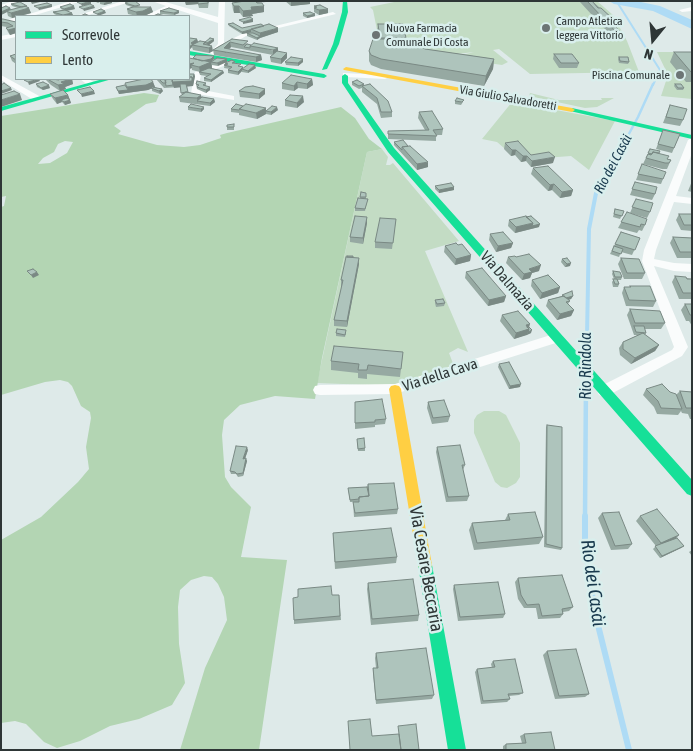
<!DOCTYPE html>
<html>
<head>
<meta charset="utf-8">
<style>
	body { margin:0 }
	#map { position:relative; width:693px; height:751px; overflow:hidden; background:#deeae9; font-family:"Asap Condensed",sans-serif }
	canvas { display:block }
	.frame { position:absolute; inset:0; border:2px solid #2e3636; pointer-events:none }
	.legend { position:absolute; left:15px; top:15px; width:175px; height:65px; box-sizing:border-box; background:#d9efed; border:1px solid #95a5a4; margin:0; padding:6px 9px; list-style:none; font-size:15px; color:#2e3636 }
	.legend li { display:flex; align-items:center; gap:10px; height:25px }
	.legend b { width:25px; border:1px solid #95a5a4 }
	.north { position:absolute; left:628px; top:15px; width:50px; height:50px; -webkit-text-stroke:4px #d9efed; paint-order:stroke; rotate:197deg; font-size:14px; font-weight:700; line-height:20px; text-align:center; color:#2e3636 }
	.north::after { content:''; display:block; margin:auto; width:18px; height:22px; background:#2e3636; clip-path:polygon(50% 0,100% 100%,50% 72%,0 100%) }
</style>
</head>
<body>
<div id="map">
<canvas width="693" height="751"></canvas>
<div class="frame"></div>
<ul class="legend">
<li><b style="height:6px;background:#16e098"></b>Scorrevole</li>
<li><b style="height:6px;background:#ffcf43"></b>Lento</li>
</ul>
<div class="north">N</div>
</div>
<script>
const context = document.querySelector('canvas').getContext('2d');
context.lineJoin = 'round';
function fill(path, color) { context.fillStyle = color; context.fill(path, 'evenodd'); }
const poly = rows => new Path2D(rows.map(r => 'M' + r).join(''));
function stroke(path, color, width, dash) { context.strokeStyle = color; context.lineWidth = width; context.lineCap = dash ? 'butt' : 'round'; context.setLineDash(dash || []); context.stroke(path); }
function drawText(font, color, halo, rows, align = 'center') {
  context.font = font + ' "Asap Condensed",sans-serif'; context.lineWidth = 5; context.setLineDash([]); context.textBaseline = 'middle'; context.strokeStyle = halo; context.fillStyle = color; for (const [text, x, y, turn = 0] of rows) {
    context.save(); context.translate(x, y); context.rotate((+turn || 0) * Math.PI / 180); context.textAlign = isNaN(turn) ? turn : align; if (halo) context.strokeText(text, 0, 0); context.fillText(text, 0, 0); context.restore();
  }
}
fill(poly([
	[399,1,597,1,613,15,627,41,639,72,530,74,499,49,493,50,508,62,502,65,461,59,458,56,474,52,449,55,424,54,395,30,377,30,373,10,370,7],
	[657,52,692,52,692,99,661,96,668,75],
	[530,93,559,100,602,100,601,98,614,98,597,107,585,108,529,96],
	[512,102,594,117,615,121,589,170,571,156,531,159,504,148,497,142,482,139],
	[382,149,388,157,386,165,390,165,393,163,459,241,425,251,468,352,458,348,449,353,454,366,395,386,317,383,367,152],
	[484,411,499,411,506,415,520,443,520,477,516,483,507,488,501,487,495,482,474,433,474,420,477,415]
]), '#c3dcc4');
fill(poly([
	[144,93,159,95,156,102,146,104,114,126,121,131,118,134,157,145,184,147,200,145,221,138,220,135,227,133,341,107,355,118,369,139,382,149,367,152,322,358,315,399,275,396,240,405,224,420,222,435,225,477,231,487,251,507,241,557,287,560,259,750,180,750,205,668,227,620,224,597,218,584,212,577,204,576,191,580,180,590,178,607,179,644,185,683,172,705,139,719,110,726,80,741,57,748,44,742,26,724,15,721,1,723,1,540,41,517,78,482,89,469,86,447,91,418,90,412,81,406,72,386,68,382,60,380,45,382,1,395,1,207,4,206,6,196,1,197,1,116],
	[65,141,73,142,67,153,50,163,38,164,43,158,54,152,58,144]
]), '#b3d5b3');
stroke(poly([
	[617,2,660,70,653,85]
]), '#aedbf5', 2);
stroke(poly([
	[596,195,638,117,653,84]
]), '#aedbf5', 2.5);
stroke(poly([
	[587,336,589,229,596,193]
]), '#aedbf5', 4);
stroke(poly([
	[586,361,587,334],
	[585,517,586,381]
]), '#aedbf5', 4.5);
stroke(poly([
	[585,516,585,541,594,609,629,750]
]), '#aedbf5', 6);
fill(poly([
	[609,1,636,1,660,6,692,20,692,29,653,11,614,4,609,1]
]), '#aedbf5');
fill(poly([
	[13,1,23,1,1,9,1,5,13,1],
	[71,1,82,1,32,16,23,16,71,1],
	[123,1,133,1,85,16,76,16,123,1],
	[152,1,162,1,218,17,219,1,225,1,224,43,242,34,333,12,336,14,246,36,214,55,210,53,218,44,218,23,172,8,152,16,144,16,166,6,152,1],
	[692,7,692,11,682,12,679,10,692,7],
	[16,17,16,21,7,24,4,22,16,17],
	[16,33,16,37,1,40,1,36,16,33],
	[231,58,238,60,201,75,198,89,234,96,234,100,191,93,195,72,231,58],
	[343,73,385,75,389,77,385,79,346,77,343,77,343,73],
	[1,75,41,97,42,99,35,101,1,80,1,75],
	[80,79,89,79,96,84,89,86,80,79],
	[692,137,692,153,676,196,692,198,692,204,674,202,656,250,654,259,674,263,692,264,692,272,674,271,654,266,688,347,682,356,609,395,604,397,599,395,597,391,599,387,672,350,674,347,642,261,644,250,688,140,692,137],
	[557,333,562,335,563,338,562,341,395,394,320,395,315,394,313,390,315,386,320,385,395,384,557,333]
]), '#fafcfc');
fill(poly([
	[343,1,347,1,348,12,339,44,327,69,322,70,333,44,342,12,343,1],
	[189,51,324,74,327,76,324,78,189,55,189,51],
	[345,74,348,76,348,83,394,148,692,480,692,496,687,494,388,152,342,83,342,76,345,74],
	[103,79,112,79,1,111,1,107,103,79],
	[572,108,692,135,692,139,570,111,569,110,572,108],
	[425,558,430,560,432,565,466,750,448,750,418,565,420,560,425,558]
]), '#16e098');
fill(poly([
	[346,67,572,108,575,110,572,112,344,70,343,69,346,67],
	[395,385,399,386,401,389,432,565,430,570,425,572,420,570,418,565,389,389,391,386,395,385]
]), '#ffcf43');
fill(poly([
	[94,1,112,1,112,3,104,5,100,4,100,2,98,3],
	[185,1,209,1,208,8,199,8,198,4,186,5],
	[234,1,266,1,256,3,264,12,252,14,253,16,243,17,240,13,234,13,233,10,232,3,235,3],
	[285,1,310,1,310,4,291,6],
	[580,1,592,1,613,19,612,22,622,34,620,41,616,41,580,2],
	[125,3,141,7,151,7,153,12,144,16,137,16,128,14,127,9,132,7,126,5],
	[11,4,28,7,31,13,12,18,8,16,7,12,1,15,1,8,10,8,11,10,18,8,12,6],
	[314,6,328,13,319,15,314,12],
	[60,7,75,9,67,11,73,15,69,16,59,16,54,14,53,12,63,10,61,9],
	[160,11,179,13,174,15,160,14],
	[303,13,315,16,307,18,303,16],
	[1,19,16,22,16,33,10,35,8,32,6,28,7,27,1,26],
	[228,24,242,28,278,32,260,38,257,40,247,36,247,33,242,34,229,26],
	[378,24,403,24,406,39,425,49,494,59,493,69,484,86,381,69,371,65,369,61,369,51,379,39,377,32],
	[189,38,197,39,198,42,205,42,214,39,214,41,209,45,213,51,209,53,193,50,192,47,189,50],
	[232,39,248,44,278,52,287,58,281,64,271,62,270,57,273,55,231,47,229,49,261,55,262,60,256,62,214,55,213,50],
	[674,52,692,52,692,82,686,82,670,62],
	[16,54,16,64,12,61,10,56],
	[554,54,579,63,577,68,559,68,553,59],
	[214,56,214,59,212,61,217,58,218,66,212,65,212,68,210,68,223,71,224,73,211,82,204,81,204,78,207,76,200,75,199,72,200,72,192,70,192,68,189,69,193,59],
	[619,57,629,62,628,64,619,63,618,59],
	[285,62,303,62,298,66,286,65],
	[225,63,235,64,243,69,256,68,248,73,242,72,242,71,238,75,228,73,228,70,230,69,224,68],
	[189,74,195,76,193,86,187,86,188,92,202,97,214,99,215,102,210,106,180,102,179,97,182,95,180,87,164,88,156,79,189,79],
	[45,79,72,79,73,84,65,87,66,89,60,91,51,85],
	[312,79,313,85,307,89,298,88,294,91,282,89,282,83],
	[153,82,155,87,163,91,160,94,152,91,152,88,148,90,119,94,116,87],
	[352,82,364,84,364,86,392,112,392,117,381,118,377,104,362,92,362,88,359,89,352,85],
	[206,83,206,86,210,90,206,93,197,89,196,84],
	[36,84,50,88,43,90,37,87],
	[675,84,684,88,683,90,677,90,674,86],
	[265,89,265,94,259,99,240,97,239,91],
	[50,94,68,95,71,103,65,105,62,102,57,104,53,99],
	[285,100,304,102,297,108,285,106],
	[455,101,463,102,461,105,455,104],
	[670,105,683,120,680,126,663,123],
	[188,107,204,109,201,112,188,110],
	[266,108,266,111,278,110,271,115,266,114,257,119,239,115,239,113,231,112,231,109],
	[419,112,443,129,442,135,436,135,436,141,388,139,388,131,425,130,418,118],
	[234,124,234,130,227,130,227,127],
	[663,130,680,134,672,153,656,149],
	[394,142,428,167,417,170,394,145],
	[505,143,531,155,553,163,531,167,526,161,521,162,515,155,511,156,504,149],
	[650,149,659,153,667,159,671,160,667,169,662,169,643,164],
	[642,164,663,179,661,184,636,180],
	[533,168,573,190,571,196,560,198,552,190,548,191,531,174],
	[692,181,692,192,688,191],
	[635,182,655,194,652,200,630,195],
	[435,186,454,187,454,190,439,193,435,189],
	[361,192,366,193,366,199,368,199,367,202,365,211,355,211,355,208,360,198],
	[636,199,650,212,647,218,630,213],
	[615,209,624,211,620,219,613,217],
	[627,212,645,225,642,231,639,230,637,233,618,228],
	[679,214,692,214,692,231,681,230,676,220],
	[367,217,367,223,363,244,350,242,350,237],
	[396,219,392,249,375,248,375,242],
	[509,220,539,227,515,233,508,226],
	[621,232,640,238,632,255,621,252,619,257,610,254],
	[490,234,513,243,511,248,496,252,489,240],
	[673,237,692,238,692,258,677,258,670,243],
	[458,245,471,255,470,261,455,265,444,252,445,246],
	[353,257,359,264,347,327,334,326,334,320,342,286,341,286,341,280],
	[508,257,516,257,539,271,532,273,530,278,522,280,506,263],
	[621,258,645,273,642,279,624,279,618,264],
	[562,259,570,266,565,267,561,262],
	[613,271,622,277,621,280,618,280,619,284,618,287,613,287,612,282,614,279,612,274],
	[466,272,506,296,504,302,488,306,465,278],
	[675,276,692,279,692,299,679,299,672,282],
	[532,280,560,287,558,293,540,299,531,286],
	[630,286,656,301,653,307,626,306,622,293,624,287,629,287],
	[562,295,573,296,571,299,568,300,570,301,568,304,574,310,571,316,557,320,546,306,548,300,562,296],
	[435,300,445,303,444,306,436,307,435,303],
	[685,304,692,304,692,326,689,321,686,321,681,310],
	[630,309,665,323,661,329,644,329,646,333,645,335,659,345,655,351,631,364,620,355,619,348,623,342,638,335,634,335,627,315],
	[502,315,529,327,531,333,514,339,500,321],
	[336,333,346,333,345,337,336,336],
	[403,352,400,377,367,374,367,379,358,378,358,373,331,370,331,361],
	[499,364,520,387,509,389,498,367],
	[646,389,670,392,676,395,680,391,692,392,692,419,690,419,688,414,682,413,681,411,678,415,657,414,654,407,643,395],
	[355,402,386,419,385,424,375,425,375,427,355,429],
	[428,402,450,416,448,422,432,424,427,408],
	[547,425,562,548,561,550,544,547,546,427],
	[357,439,365,448,365,451,358,451],
	[437,447,465,465,463,470,469,496,467,501,446,502,436,452],
	[248,450,245,459,247,461,243,476,238,477,236,474,231,474,230,471],
	[368,484,398,509,397,514,354,517,353,502,359,502,350,502,348,488,367,487],
	[602,513,632,544,628,549,611,550,598,518],
	[508,514,543,537,539,544,474,550,469,530,472,523,505,520],
	[640,516,677,538,684,546,681,548,660,558,653,549,656,546,636,521],
	[333,533,397,557,396,563,335,569],
	[692,550,692,556,689,552],
	[518,578,573,607,569,611,563,612,563,614,560,618,538,619,536,608,524,608,518,599,515,582],
	[368,583,419,615,418,621,371,625,367,589],
	[454,585,505,614,503,618,458,621,453,589],
	[332,595,339,595,341,620,294,624,294,620],
	[547,651,589,694,585,697,555,699,543,655],
	[376,653,434,695,432,699,376,704,373,673,373,668,376,668,375,658],
	[493,661,523,693,519,695,509,696,510,699,507,702,481,704,475,672,477,669,492,668,491,664],
	[524,734,555,750,503,750,503,746,506,744,522,743,520,736]
]), '#96a9a2');
fill(poly([
	[34,1,44,1,32,4,31,2],
	[91,1,91,4,82,6,81,4],
	[109,1,112,1,112,3,104,5,104,3],
	[185,1,199,1,199,4,186,5],
	[252,1,266,1,266,2,252,3],
	[291,1,310,1,310,4,291,6],
	[52,5,52,7,39,10,38,8],
	[74,6,75,9,65,11,64,9],
	[94,6,95,8,84,11,83,9],
	[234,6,239,6,240,13,234,13],
	[264,6,264,12,252,14,253,16,243,17,243,11,251,7],
	[151,7,153,12,144,16,137,16,136,12],
	[10,8,11,10,6,11,7,12,1,15,1,12],
	[29,8,31,13,12,18,11,13],
	[328,9,328,13,319,15,319,10],
	[105,11,106,13,98,16,97,14],
	[179,11,179,13,174,15,174,13],
	[72,13,73,15,69,16,63,16,63,15],
	[315,14,315,16,307,18,307,16],
	[253,19,253,22,243,24,243,22],
	[16,28,16,33,10,35,8,30],
	[278,28,278,32,260,38,257,40,257,38,260,36,260,33],
	[251,30,251,32,242,34,242,32],
	[197,39,198,42,192,46,192,47,189,50,189,47,191,43],
	[214,39,214,41,208,46,207,43],
	[230,42,231,47,225,53,224,48],
	[212,46,213,51,209,53,209,48],
	[278,48,278,53,273,55,273,50],
	[287,53,287,58,281,64,281,59],
	[261,55,262,60,256,62,256,57],
	[214,56,214,59,211,62,203,63,202,61],
	[227,59,227,62,218,66,217,63],
	[303,59,303,62,298,66,298,63],
	[494,59,493,69,484,86,486,76],
	[211,62,212,68,200,72,199,67],
	[194,63,191,65,192,68,189,69,189,64],
	[255,65,256,68,248,73,248,71],
	[243,67,243,70,242,69,242,71,238,75,238,72],
	[223,71,224,73,211,82,211,80],
	[194,74,195,76,193,86,174,88,172,82,188,81],
	[39,79,40,81,29,85,28,82],
	[72,79,73,84,65,87,66,89,60,91,58,85,61,82],
	[312,79,313,85,307,89,307,84],
	[153,82,155,87,148,90,119,94,118,91,128,90,127,87],
	[297,82,298,88,294,91,294,86],
	[49,85,50,88,43,90,41,88],
	[210,87,210,90,206,93,206,90],
	[11,88,12,90,1,94,1,91],
	[162,89,163,91,160,94,159,91],
	[265,89,265,94,259,99,259,94],
	[94,91,95,94,82,97,81,94],
	[20,94,22,100,1,107,1,100],
	[68,95,70,100,61,100,62,102,57,104,55,98],
	[201,95,202,100,197,101,198,104,197,98],
	[303,96,304,102,297,108,297,103],
	[214,99,215,102,210,106,210,103],
	[70,100,71,103,65,105,64,102],
	[204,107,204,109,201,112,201,109],
	[277,107,278,110,271,115,271,112],
	[266,108,266,114,257,119,256,113],
	[512,150,516,150,515,155,511,156],
	[523,156,527,156,526,161,521,162],
	[555,157,553,163,531,167,532,161],
	[428,162,428,167,417,170,417,164],
	[554,184,552,190,548,191,550,185],
	[454,187,454,190,439,193,439,190],
	[573,190,571,196,560,198,562,192],
	[367,217,367,223,363,244,363,238],
	[533,223,540,224,539,227,515,233,516,227],
	[513,243,511,248,496,252,498,246],
	[471,255,470,261,455,265,456,259],
	[359,258,359,264,347,327,347,321],
	[571,263,570,266,565,267,567,264],
	[541,265,539,271,532,273,530,278,522,280,524,274,529,269],
	[37,272,39,275,33,278,31,275],
	[560,287,558,293,540,299,542,293],
	[506,296,504,302,488,306,489,300],
	[573,296,571,299,565,301,566,298],
	[574,310,571,316,557,320,560,314],
	[530,324,527,335,514,339,516,333,526,325],
	[532,330,531,333,527,335,528,332],
	[659,345,655,351,631,364,635,358],
	[521,384,520,387,509,389,510,386],
	[247,447,248,450,244,461,243,459],
	[246,458,247,461,243,476,243,473],
	[679,535,674,540,657,547,661,543],
	[684,546,681,548,660,558,662,556]
]), '#7a8984');
const building = poly([
	[80,1,91,1,81,4,77,2,80,1],
	[130,1,135,1,140,5,135,6,125,3,130,1],
	[198,1,208,1,208,3,198,4,198,1],
	[245,1,255,1,257,3,262,3,264,6,251,7,252,10,243,11,239,6,234,6,232,3,245,1],
	[587,1,592,1,598,8,601,8,613,19,609,19,622,34,618,34,587,1],
	[20,2,27,6,22,7,11,4,20,2],
	[47,3,52,5,38,8,34,6,47,3],
	[70,4,74,6,64,9,60,7,70,4],
	[90,4,94,6,83,9,79,7,90,4],
	[320,5,328,9,319,10,314,8,317,7,314,6,320,5],
	[6,6,10,8,1,12,1,8,6,6],
	[25,6,29,8,11,13,6,11,25,6],
	[133,7,151,7,143,11,136,12,127,9,133,7],
	[169,8,179,11,174,13,160,11,169,8],
	[101,9,105,11,97,14,93,12,101,9],
	[65,10,72,13,63,15,53,12,65,10],
	[310,12,315,14,307,16,303,13,310,12],
	[85,14,90,16,80,16,85,14],
	[158,14,165,16,153,16,158,14],
	[250,17,253,19,243,22,239,20,250,17],
	[1,19,3,19,16,22,16,28,8,30,6,28,13,26,8,23,1,22,1,19],
	[233,23,242,28,261,24,264,26,242,32,228,24,233,23],
	[269,24,278,28,260,33,251,29,269,24],
	[378,24,403,24,406,38,380,38,378,24],
	[247,33,253,33,260,36,257,38,247,33],
	[189,38,190,38,197,39,191,43,193,44,189,47,189,38],
	[210,38,214,39,207,43,206,43,206,42,204,43,210,38],
	[232,39,248,41,243,45,230,42,224,48,261,55,256,57,213,50,232,39],
	[373,39,412,39,416,44,425,49,494,59,486,76,381,59,371,55,369,51,373,39],
	[200,41,206,42,203,44,212,46,209,48,192,45,200,41],
	[254,43,278,48,273,50,250,46,254,43],
	[247,44,251,45,250,46,250,48,244,47,247,44],
	[277,51,287,53,281,59,270,57,277,51],
	[674,52,692,52,692,72,691,72,674,52],
	[16,54,16,60,10,56,16,54],
	[554,54,572,54,579,63,561,63,554,54],
	[196,55,214,56,211,59,202,61,193,58,196,55],
	[291,57,303,59,298,63,285,62,291,57],
	[619,57,628,57,629,62,620,61,619,57],
	[189,58,211,62,199,67,191,65,194,63,189,64,189,58],
	[217,58,227,59,217,63,211,62,217,58],
	[232,60,235,62,232,63,241,64,238,66,243,67,238,72,228,70,232,67,224,65,228,64,225,63,232,60],
	[249,64,255,65,248,71,242,69,249,64],
	[209,68,223,71,211,80,204,78,211,74,199,72,209,68],
	[189,74,194,74,193,79,192,77,189,77,189,74],
	[291,75,312,79,307,84,297,82,294,86,282,83,291,75],
	[189,77,192,77,192,81,172,82,173,79,189,79,189,77],
	[27,79,39,79,28,82,24,80,27,79],
	[52,79,59,80,58,79,71,79,61,82,64,84,58,85,49,80,52,79],
	[144,79,151,79,153,82,146,85,127,87,125,83,144,79],
	[159,79,165,79,166,83,163,83,159,79],
	[170,79,172,80,173,85,166,86,165,80,170,79],
	[357,80,364,84,359,86,352,82,357,80],
	[197,81,206,83,203,85,210,87,206,90,197,87,199,85,196,84,197,81],
	[43,82,49,85,41,88,36,84,43,82],
	[4,83,11,88,1,91,1,85,4,83],
	[180,84,186,84,188,92,186,92,181,93,180,84],
	[370,84,388,101,392,112,381,112,377,98,362,86,370,84],
	[675,84,681,84,684,88,678,88,675,84],
	[125,85,128,90,118,91,116,87,125,85],
	[253,86,265,89,259,94,239,91,245,87,253,86],
	[90,87,94,91,81,94,77,90,90,87],
	[152,87,162,89,159,91,151,88,152,87],
	[63,90,68,95,55,98,50,94,63,90],
	[14,91,20,94,1,100,1,95,14,91],
	[186,92,201,95,197,98,179,97,186,92],
	[290,95,303,96,297,103,285,100,290,95],
	[202,97,214,99,210,103,197,101,202,97],
	[67,98,70,100,64,102,61,100,67,98],
	[457,98,464,100,462,102,455,101,457,98],
	[191,104,204,107,201,109,188,107,191,104],
	[236,104,243,106,239,110,231,109,236,104],
	[246,104,266,108,256,113,239,109,246,104],
	[670,105,687,109,683,120,666,117,670,105],
	[272,106,277,107,271,112,266,111,272,106],
	[432,111,443,129,433,130,437,136,388,134,388,131,429,130,419,112,432,111],
	[234,124,234,127,227,127,227,125,234,124],
	[663,130,680,134,674,148,658,144,663,130],
	[403,140,408,146,402,147,402,150,394,142,403,140],
	[518,141,531,155,549,152,555,157,532,161,527,156,523,156,516,150,512,150,505,143,518,141],
	[410,146,428,162,417,164,402,147,410,146],
	[650,149,660,151,659,153,653,152,652,154,648,153,650,149],
	[653,152,669,156,667,159,671,160,669,163,665,163,646,158,648,154,651,155,653,152],
	[642,164,666,172,663,179,638,174,642,164],
	[548,166,573,190,562,192,554,184,550,185,533,168,548,166],
	[635,182,657,187,655,194,632,189,635,182],
	[451,183,454,187,439,190,435,186,451,183],
	[361,192,366,193,366,197,360,197,361,192],
	[358,198,368,199,365,209,355,208,358,198],
	[636,199,653,203,650,212,632,207,636,199],
	[615,209,624,211,622,216,614,214,615,209],
	[627,212,647,219,645,225,641,224,640,227,621,222,627,212],
	[679,214,692,214,692,225,684,225,679,214],
	[355,216,367,217,363,238,350,237,355,216],
	[526,216,533,223,516,227,509,220,526,216],
	[531,216,540,224,532,226,533,223,526,217,531,216],
	[380,218,396,219,393,243,375,242,380,218],
	[503,232,513,243,498,246,490,234,503,232],
	[621,232,640,238,635,250,615,244,621,232],
	[673,237,692,238,692,252,680,252,673,237],
	[456,243,458,245,462,244,471,255,456,259,445,246,456,243],
	[614,246,623,249,621,254,612,251,614,246],
	[529,254,541,265,529,269,532,272,524,274,508,257,515,256,516,257,529,254],
	[347,256,353,256,353,257,347,257,347,256],
	[346,257,359,258,347,321,334,320,343,280,341,280,346,257],
	[567,258,571,263,567,264,562,259,567,258],
	[621,258,639,259,645,273,627,273,621,258],
	[482,268,506,296,489,300,466,272,482,268],
	[33,269,37,272,31,275,27,271,33,269],
	[613,271,620,272,622,277,615,277,613,271],
	[548,275,560,287,542,293,532,280,548,275],
	[675,276,686,277,687,279,692,279,692,293,683,293,675,276],
	[613,279,617,279,619,284,615,284,613,279],
	[630,286,650,286,656,301,629,300,624,287,631,287,630,286],
	[572,291,573,296,566,298,562,295,572,291],
	[564,296,570,301,566,302,574,310,560,314,548,300,564,296],
	[443,299,445,303,437,304,435,300,443,299],
	[685,304,692,304,692,315,690,315,685,304],
	[630,309,660,311,665,323,635,323,630,309],
	[518,311,530,324,526,325,529,329,516,333,502,315,518,311],
	[634,326,644,326,646,333,636,332,634,326],
	[527,327,529,327,532,330,528,332,529,329,527,327],
	[337,329,346,330,345,335,336,333,337,329],
	[643,333,659,345,635,358,623,349,623,342,643,333],
	[334,346,403,352,401,369,368,365,367,370,358,370,359,364,331,361,334,346],
	[509,362,521,384,510,386,499,364,509,362],
	[662,384,670,392,676,394,682,409,661,408,658,401,646,389,662,384],
	[680,391,692,392,692,408,686,408,680,391],
	[382,399,386,419,375,420,375,422,355,423,355,402,382,399],
	[444,400,450,416,433,418,428,402,444,400],
	[547,425,562,427,562,548,546,544,547,425],
	[364,438,365,448,358,449,357,439,364,438],
	[460,445,465,465,462,465,469,496,448,497,437,447,460,445],
	[236,446,247,447,243,459,246,458,243,473,237,474,235,472,230,471,236,446],
	[394,483,398,509,355,513,353,502,359,502,359,497,369,496,368,484,394,483],
	[367,487,369,496,359,497,359,499,350,500,348,488,367,487],
	[657,509,679,535,661,543,640,516,657,509],
	[535,512,543,537,477,543,472,523,510,520,508,514,535,512],
	[619,512,632,544,615,546,602,513,619,512],
	[391,528,397,557,335,562,333,533,391,528],
	[677,538,684,546,662,556,655,546,677,538],
	[562,575,573,607,562,609,563,614,542,616,539,604,527,605,521,595,518,578,562,575],
	[413,579,419,615,372,619,368,583,413,579],
	[498,582,505,614,460,617,454,585,498,582],
	[331,586,332,595,339,595,340,616,294,620,293,598,298,597,298,589,331,586],
	[426,648,434,695,376,700,373,668,378,668,376,653,426,648],
	[576,649,589,694,559,696,547,651,576,649],
	[515,659,523,693,508,694,510,699,483,701,477,669,495,667,493,661,515,659],
	[370,719,372,736,399,734,401,750,350,750,348,721,370,719],
	[416,724,419,750,401,750,398,726,416,724],
	[551,732,555,750,506,750,506,744,526,743,524,734,551,732]
]);
fill(building, '#aec4bc');
stroke(building, '#7a8984', 1);
for (const [x, y, r, color] of [
	[546,28,5,"#6c7575"],
	[376,35,5,"#6c7575"],
	[680,75,5,"#6c7575"]
]) { const dot = new Path2D(); dot.arc(x, y, r, 0, 2 * Math.PI); context.fillStyle = color; context.fill(dot); stroke(dot, '#d9efed', 2); }
drawText('12px', '#2e3636', '#d9efed', [
	["Campo Atletica",556,21],
	["leggera Vittorio",556,35],
	["Nuova Farmacia",386,28],
	["Comunale Di Costa",386,42],
	["Piscina Comunale",670,75,"right"]
], 'left');
drawText('12px', '#2e3636', '#d9efed', [
	["Via Giulio Salvadoretti",508,98,10]
]);
drawText('italic 14px', '#18394d', '#d9efed', [
	["Rio dei Casài",613,164,-62]
]);
drawText('15px', '#2e3636', '#d9efed', [
	["Via Dalmazia",507,281,49],
	["Via della Cava",440,375,-18]
]);
drawText('italic 16px', '#18394d', '#d9efed', [
	["Rio Rindola",586,366,-90]
]);
drawText('18px', '#2e3636', '#d9efed', [
	["Via Cesare Beccaria",426,569,80]
]);
drawText('italic 19px', '#18394d', '#d9efed', [
	["Rio dei Casài",593,583,82]
]);
</script>
</body>
</html>
